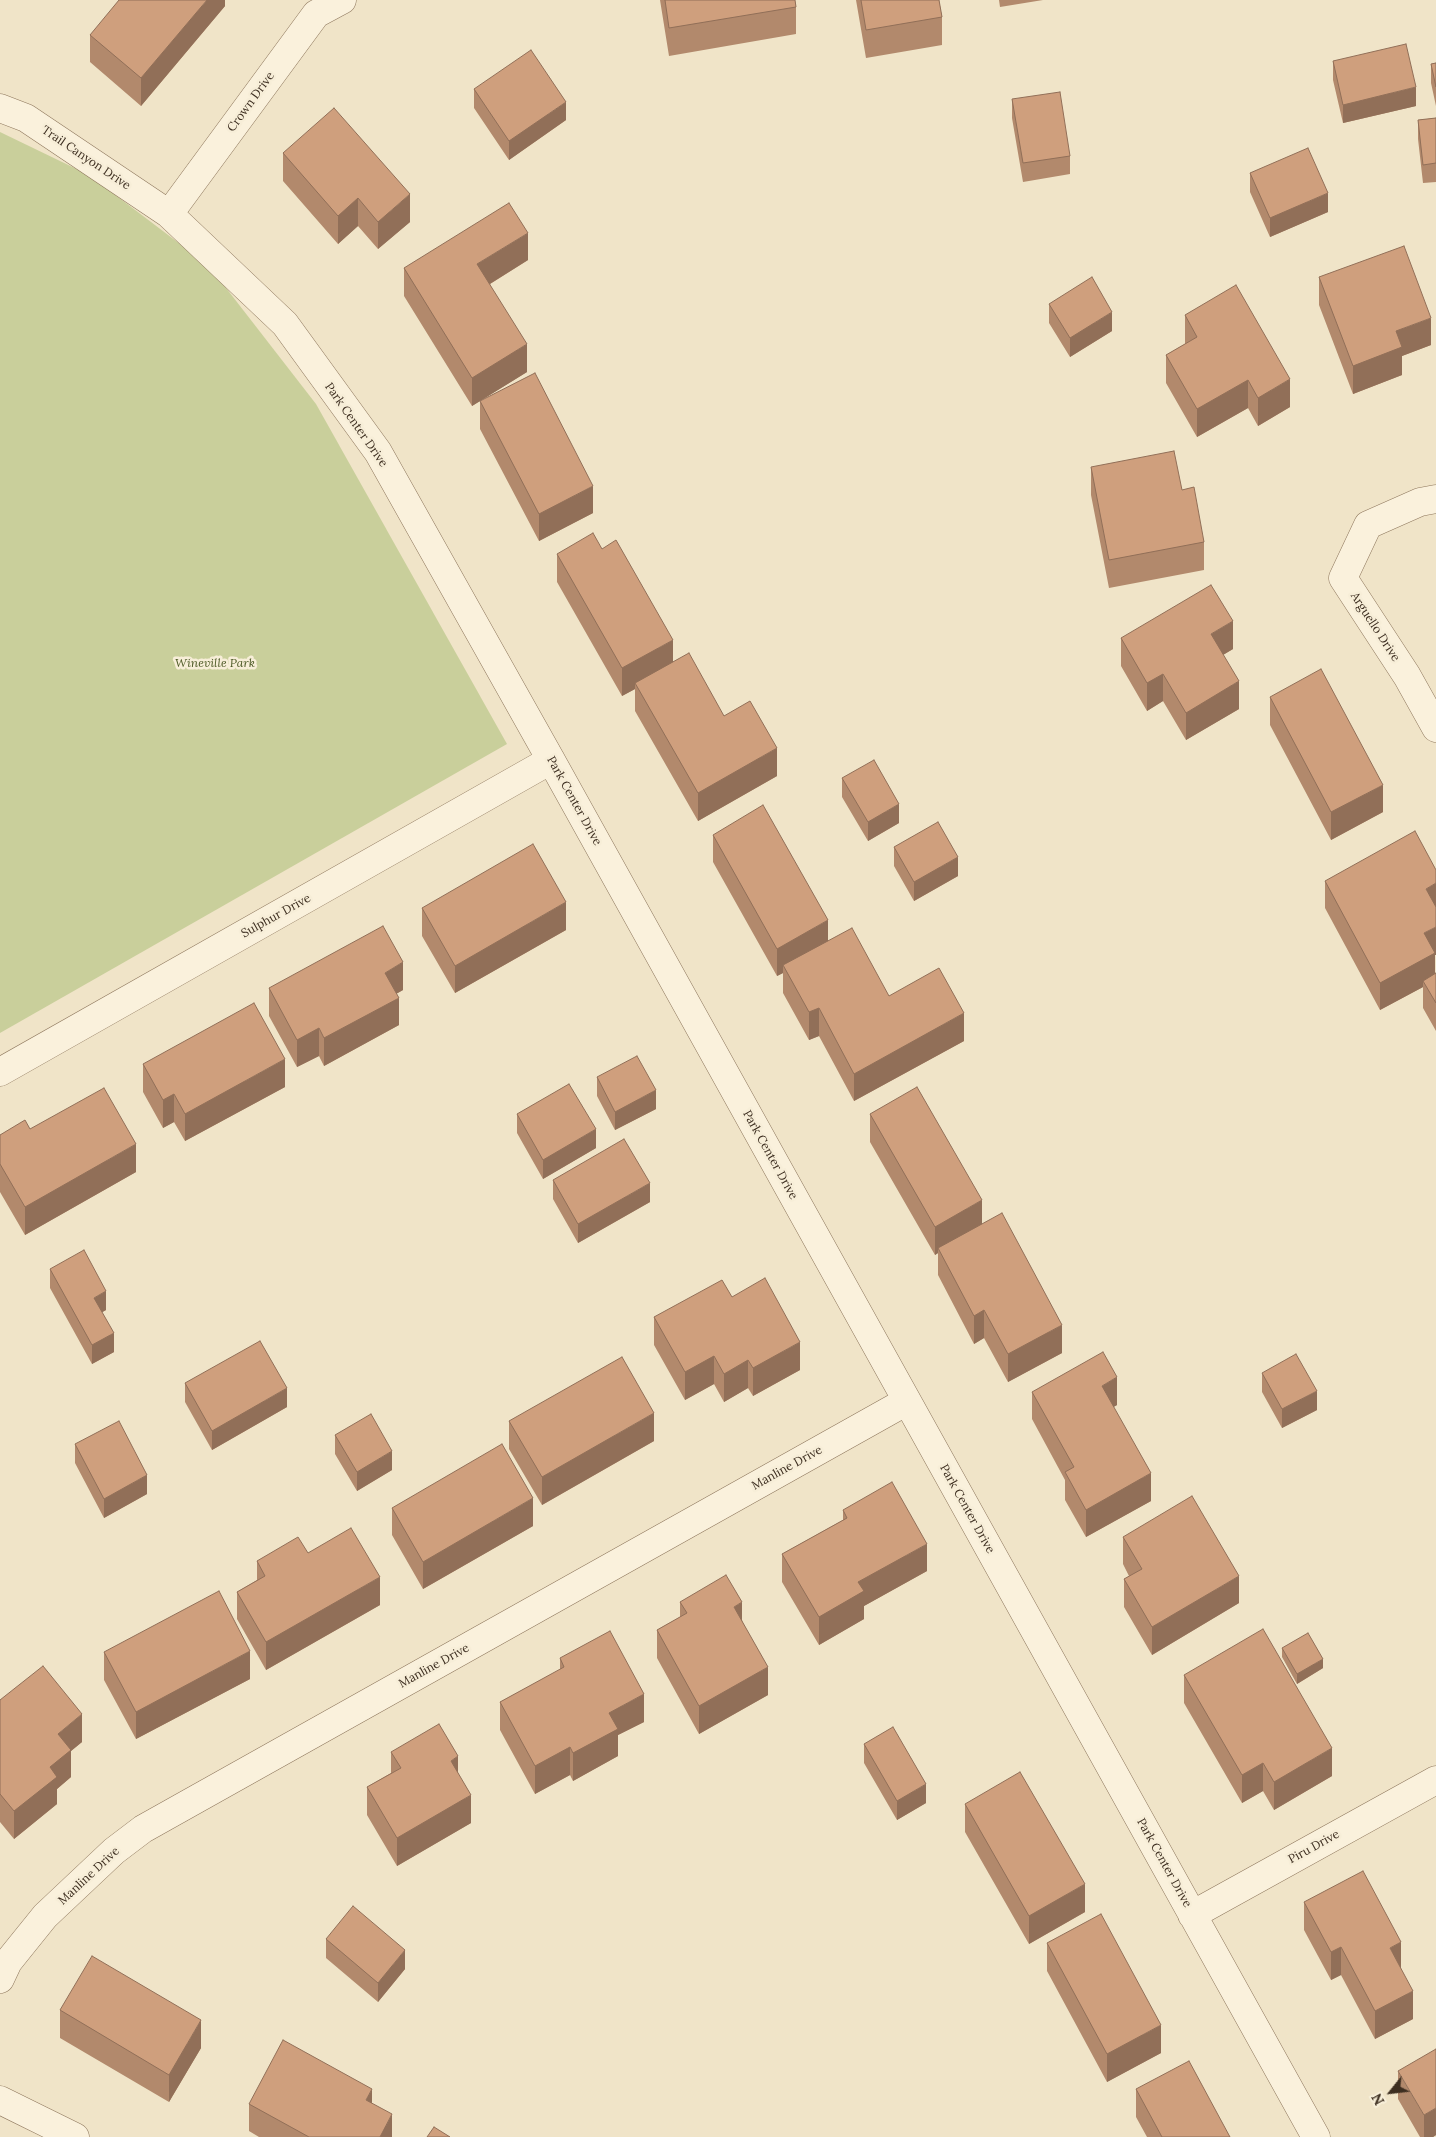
<!DOCTYPE html>
<html>
<head>
<meta charset="utf-8">
<style>
	body { margin:0 }
	#map { position:relative; width:1436px; height:2137px; overflow:hidden; background:#f0e4c8; font-family:Lora,serif }
	canvas { display:block }
	.north { position:absolute; left:1366px; top:2067px; width:50px; height:50px; -webkit-text-stroke:4px #f7eed8; paint-order:stroke; rotate:241deg; font-size:14px; font-weight:700; line-height:20px; text-align:center; color:#3d2e20 }
	.north::after { content:''; display:block; margin:auto; width:18px; height:22px; background:#3d2e20; clip-path:polygon(50% 0,100% 100%,50% 72%,0 100%) }
</style>
</head>
<body>
<div id="map">
<canvas width="1436" height="2137"></canvas>
<div class="north">N</div>
</div>
<script>
const context = document.querySelector('canvas').getContext('2d');
context.lineJoin = 'round';
function fill(path, color) { context.fillStyle = color; context.fill(path, 'evenodd'); }
const poly = rows => new Path2D(rows.map(r => 'M' + r).join(''));
function stroke(path, color, width, dash) { context.strokeStyle = color; context.lineWidth = width; context.lineCap = dash ? 'butt' : 'round'; context.setLineDash(dash || []); context.stroke(path); }
function drawText(font, color, halo, rows, align = 'center') {
  context.font = font + ' Lora,serif'; context.lineWidth = 5; context.setLineDash([]); context.textBaseline = 'middle'; context.strokeStyle = halo; context.fillStyle = color; for (const [text, x, y, turn = 0] of rows) {
    context.save(); context.translate(x, y); context.rotate((+turn || 0) * Math.PI / 180); context.textAlign = isNaN(turn) ? turn : align; if (halo) context.strokeText(text, 0, 0); context.fillText(text, 0, 0); context.restore();
  }
}
fill(poly([
	[0,132,89,175,209,266,316,404,507,744,0,1033]
]), '#c9cf9b');
const minor = poly([
	[0,108,26,118,169,214,285,324,378,452,551,760,1316,2137],
	[169,214,316,14,342,0],
	[1436,499,1420,502,1368,525,1343,578,1407,676,1436,728],
	[0,1072,551,760],
	[1192,1915,1436,1780],
	[0,1979,8,1962,45,1916,114,1851,143,1829,907,1401],
	[0,2100,75,2137]
]);
stroke(minor, '#8d765c', 29);
stroke(minor, '#faf1dc', 28);
fill(poly([
	[225,0,225,6,141,106,90,62,90,35],
	[660,0,795,0,796,7,796,34,669,56],
	[856,0,939,0,942,17,942,45,866,58],
	[999,0,1043,0,1000,7],
	[1333,61,1416,106,1343,123,1333,80],
	[1436,63,1436,106,1431,83,1431,64],
	[474,89,566,120,509,160,474,108],
	[1012,99,1070,156,1070,174,1023,182,1012,118],
	[1436,118,1436,182,1423,183,1418,139,1418,120],
	[283,153,410,222,378,249,358,226,338,244,283,181],
	[1250,173,1328,212,1270,237,1250,192],
	[528,260,490,284,527,372,472,406,404,296,404,268],
	[1319,277,1431,345,1402,356,1402,375,1353,394,1319,305],
	[1049,304,1112,331,1070,357,1049,323],
	[1185,315,1290,407,1258,426,1248,408,1197,437,1166,383,1166,355,1185,344],
	[480,401,593,513,539,541,480,429],
	[1091,467,1182,490,1204,542,1204,570,1109,588,1091,495],
	[557,554,673,662,724,716,777,776,698,821,635,711,635,689,622,696,557,582],
	[1121,638,1233,649,1223,655,1239,709,1186,740,1163,701,1147,711,1121,666],
	[1270,697,1383,812,1331,840,1270,725],
	[842,778,899,823,868,841,842,797],
	[713,835,828,941,889,996,964,1041,854,1101,819,1036,809,1040,783,993,783,973,777,976,713,862],
	[894,847,958,876,914,901,894,866],
	[1325,881,1435,955,1435,974,1436,973,1436,1031,1423,1008,1423,987,1380,1010,1325,908],
	[422,908,566,930,455,993,422,936],
	[269,988,403,990,396,994,399,1025,324,1066,319,1056,297,1067,269,1016],
	[143,1064,285,1087,185,1141,174,1122,163,1128,143,1092],
	[597,1077,656,1109,615,1130,597,1096],
	[517,1114,596,1148,543,1179,517,1133],
	[870,1114,982,1224,1062,1353,1008,1382,984,1338,974,1344,938,1275,938,1253,935,1255,870,1142],
	[30,1129,136,1172,25,1235,0,1192,0,1135],
	[553,1180,650,1202,578,1243,553,1199],
	[50,1269,106,1310,102,1312,114,1352,92,1364,50,1288],
	[732,1297,800,1370,753,1396,748,1388,724,1402,714,1384,685,1400,654,1345,654,1317],
	[1262,1373,1317,1410,1282,1428,1262,1392],
	[185,1383,287,1407,212,1450,185,1402],
	[1032,1392,1117,1405,1113,1407,1151,1501,1086,1537,1065,1500,1065,1480,1032,1419],
	[509,1421,654,1441,542,1505,509,1449],
	[335,1435,392,1470,357,1491,335,1454],
	[75,1444,147,1494,104,1518,75,1463],
	[392,1508,533,1526,423,1589,392,1535],
	[843,1510,927,1571,864,1606,864,1619,819,1645,782,1582,782,1554,843,1520],
	[1123,1537,1239,1603,1152,1655,1124,1607,1124,1579,1129,1576,1123,1564],
	[308,1553,380,1605,266,1670,237,1619,237,1592,257,1580,257,1561],
	[680,1602,742,1620,768,1695,699,1734,657,1658,657,1630,680,1617],
	[1282,1648,1323,1668,1297,1684,1282,1657],
	[104,1652,250,1679,136,1739,104,1680],
	[560,1658,644,1722,618,1735,618,1756,573,1781,570,1775,535,1794,500,1730,500,1702,560,1670],
	[1184,1675,1332,1776,1274,1810,1263,1791,1242,1803,1184,1703],
	[0,1700,82,1742,71,1751,71,1777,57,1789,57,1804,14,1839,0,1822],
	[864,1744,926,1803,897,1820,864,1763],
	[391,1752,458,1773,471,1823,397,1866,367,1815,367,1787,391,1773],
	[965,1804,1085,1912,1029,1944,965,1832],
	[1304,1902,1401,1969,1413,2019,1375,2039,1341,1975,1331,1980,1304,1930],
	[326,1939,405,1969,378,2002,326,1958],
	[1047,1943,1161,2053,1107,2082,1047,1971],
	[60,2010,201,2048,169,2102,60,2038],
	[1398,2071,1436,2135,1433,2137,1420,2137,1398,2099],
	[1136,2089,1230,2137,1147,2137,1136,2117],
	[372,2103,392,2137,259,2137,249,2131,249,2104]
]), '#b2896c');
fill(poly([
	[207,0,225,0,225,6,141,106,141,78],
	[1416,87,1416,106,1343,123,1343,105],
	[566,102,566,120,509,160,509,141],
	[1328,193,1328,212,1270,237,1270,218],
	[410,194,410,222,378,249,378,222],
	[358,198,358,226,338,244,338,216],
	[528,233,528,260,477,292,477,264],
	[1112,312,1112,331,1070,357,1070,338],
	[1431,318,1431,345,1402,356,1402,375,1353,394,1353,366,1396,331],
	[527,344,527,372,472,406,472,378],
	[1290,379,1290,407,1258,426,1258,398],
	[1248,380,1248,408,1197,437,1197,409],
	[593,486,593,513,539,541,539,514],
	[1233,621,1233,649,1211,662,1211,634],
	[673,640,673,667,635,683,635,689,622,696,622,668],
	[1163,674,1163,701,1147,711,1147,683],
	[1239,681,1239,709,1186,740,1186,713],
	[777,748,777,776,698,821,698,793],
	[1383,785,1383,812,1331,840,1331,812],
	[899,804,899,823,868,841,868,822],
	[958,857,958,876,914,901,914,882],
	[1436,883,1436,911,1426,889],
	[566,902,566,930,455,993,455,966],
	[828,920,828,948,783,965,783,973,777,976,777,949],
	[1436,927,1436,955,1435,955,1435,981,1423,981,1423,987,1380,1010,1380,983,1424,933],
	[403,962,403,990,385,1000,385,973],
	[399,998,399,1025,324,1066,324,1038],
	[819,1008,819,1036,809,1040,809,1012],
	[964,1013,964,1041,854,1101,854,1074],
	[319,1028,319,1056,297,1067,297,1040],
	[285,1059,285,1087,185,1141,185,1114],
	[656,1090,656,1109,615,1130,615,1112],
	[174,1094,174,1122,163,1128,163,1100],
	[596,1129,596,1148,543,1179,543,1160],
	[136,1144,136,1172,25,1235,25,1207],
	[650,1183,650,1202,578,1243,578,1224],
	[982,1200,982,1228,938,1248,938,1253,935,1255,935,1227],
	[106,1291,106,1310,94,1317,94,1298],
	[984,1310,984,1338,974,1344,974,1316],
	[1062,1325,1062,1353,1008,1382,1008,1354],
	[114,1333,114,1352,92,1364,92,1345],
	[800,1342,800,1370,753,1396,753,1368],
	[714,1356,714,1384,685,1400,685,1372],
	[748,1360,748,1388,724,1402,724,1374],
	[1117,1377,1117,1405,1102,1414,1102,1386],
	[287,1388,287,1407,212,1450,212,1431],
	[1317,1391,1317,1410,1282,1428,1282,1409],
	[654,1413,654,1441,542,1505,542,1477],
	[392,1451,392,1470,357,1491,357,1472],
	[1151,1473,1151,1501,1086,1537,1086,1510],
	[147,1475,147,1494,104,1518,104,1499],
	[533,1498,533,1526,423,1589,423,1562],
	[927,1544,927,1571,864,1606,864,1619,819,1645,819,1617,858,1582],
	[1239,1576,1239,1603,1152,1655,1152,1627],
	[380,1577,380,1605,266,1670,266,1642],
	[742,1602,742,1630,734,1607],
	[250,1651,250,1679,136,1739,136,1712],
	[1323,1659,1323,1668,1297,1684,1297,1674],
	[768,1667,768,1695,699,1734,699,1706],
	[644,1694,644,1722,618,1735,618,1756,573,1781,573,1753,609,1713],
	[82,1714,82,1742,71,1751,71,1777,57,1789,57,1804,14,1839,14,1811,50,1767,58,1734],
	[570,1747,570,1775,535,1794,535,1766],
	[1332,1748,1332,1776,1274,1810,1274,1782],
	[458,1756,458,1784,451,1761],
	[1263,1763,1263,1791,1242,1803,1242,1775],
	[926,1784,926,1803,897,1820,897,1801],
	[471,1795,471,1823,397,1866,397,1838],
	[1085,1884,1085,1912,1029,1944,1029,1916],
	[1401,1942,1401,1970,1390,1948],
	[1341,1947,1341,1975,1331,1980,1331,1952],
	[405,1950,405,1969,378,2002,378,1983],
	[1413,1991,1413,2019,1375,2039,1375,2011],
	[201,2020,201,2048,169,2102,169,2075],
	[1161,2025,1161,2053,1107,2082,1107,2054],
	[372,2089,372,2117,366,2100],
	[1436,2108,1436,2135,1433,2137,1424,2137,1424,2115],
	[392,2114,392,2137,380,2137]
]), '#916f58');
const building = poly([
	[119,0,207,0,141,78,90,35,119,0],
	[665,0,795,0,796,7,669,28,665,0],
	[861,0,939,0,942,17,866,30,861,0],
	[1406,44,1416,87,1343,105,1333,61,1406,44],
	[531,50,566,102,509,141,474,89,531,50],
	[1436,63,1436,87,1431,64,1436,63],
	[1060,92,1070,156,1023,163,1012,99,1060,92],
	[334,108,410,194,378,222,358,198,338,216,283,153,334,108],
	[1436,118,1436,163,1423,165,1418,120,1436,118],
	[1308,148,1328,193,1270,218,1250,173,1308,148],
	[509,203,528,233,477,264,527,344,472,378,404,268,509,203],
	[1404,246,1431,318,1396,331,1402,347,1353,366,1319,277,1404,246],
	[1092,277,1112,312,1070,338,1049,304,1092,277],
	[1236,285,1290,379,1258,398,1248,380,1197,409,1166,355,1197,337,1185,315,1236,285],
	[535,373,593,486,539,514,480,401,535,373],
	[1174,451,1182,490,1194,487,1204,542,1109,560,1091,467,1174,451],
	[593,533,602,549,616,540,673,640,622,668,557,554,593,533],
	[1211,585,1233,621,1211,634,1239,681,1186,713,1163,674,1147,683,1121,638,1211,585],
	[689,653,724,716,750,701,777,748,698,793,635,683,689,653],
	[1321,669,1383,785,1331,812,1270,697,1321,669],
	[874,760,899,804,868,822,842,778,874,760],
	[763,805,828,920,777,949,713,835,763,805],
	[938,822,958,857,914,882,894,847,938,822],
	[1415,831,1436,870,1436,883,1426,889,1436,907,1436,927,1424,933,1435,953,1380,983,1325,881,1415,831],
	[533,844,566,902,455,966,422,908,533,844],
	[383,926,403,962,385,973,399,998,324,1038,319,1028,297,1040,269,988,383,926],
	[852,928,889,996,939,968,964,1013,854,1074,819,1008,809,1012,783,965,852,928],
	[1436,973,1436,1003,1423,981,1436,973],
	[254,1003,285,1059,185,1114,174,1094,163,1100,143,1064,254,1003],
	[637,1056,656,1090,615,1112,597,1077,637,1056],
	[569,1084,596,1129,543,1160,517,1114,569,1084],
	[917,1087,982,1200,935,1227,870,1114,917,1087],
	[104,1088,136,1144,25,1207,0,1164,0,1135,25,1120,30,1129,104,1088],
	[624,1139,650,1183,578,1224,553,1180,624,1139],
	[1002,1213,1062,1325,1008,1354,984,1310,974,1316,938,1248,1002,1213],
	[84,1250,106,1291,94,1298,114,1333,92,1345,50,1269,84,1250],
	[765,1278,800,1342,753,1368,748,1360,724,1374,714,1356,685,1372,654,1317,722,1280,732,1297,765,1278],
	[260,1341,287,1388,212,1431,185,1383,260,1341],
	[1103,1352,1117,1377,1102,1386,1151,1473,1086,1510,1065,1472,1074,1467,1032,1392,1103,1352],
	[1296,1354,1317,1391,1282,1409,1262,1373,1296,1354],
	[622,1357,654,1413,542,1477,509,1421,622,1357],
	[371,1414,392,1451,357,1472,335,1435,371,1414],
	[119,1421,147,1475,104,1499,75,1444,119,1421],
	[502,1444,533,1498,423,1562,392,1508,502,1444],
	[892,1482,927,1544,858,1582,864,1591,819,1617,782,1554,847,1518,843,1510,892,1482],
	[1192,1496,1239,1576,1152,1627,1124,1579,1142,1569,1123,1537,1192,1496],
	[351,1528,380,1577,266,1642,237,1592,265,1576,257,1561,298,1537,308,1553,351,1528],
	[726,1575,742,1602,734,1607,768,1667,699,1706,657,1630,687,1613,680,1602,726,1575],
	[219,1591,250,1651,136,1712,104,1652,219,1591],
	[1263,1629,1332,1748,1274,1782,1263,1763,1242,1775,1184,1675,1263,1629],
	[610,1631,644,1694,609,1713,618,1729,573,1753,570,1747,535,1766,500,1702,564,1667,560,1658,610,1631],
	[1308,1633,1323,1659,1297,1674,1282,1648,1308,1633],
	[43,1666,82,1714,58,1734,71,1750,50,1767,57,1777,14,1811,0,1794,0,1700,43,1666],
	[439,1724,458,1756,451,1761,471,1795,397,1838,367,1787,401,1768,391,1752,439,1724],
	[893,1727,926,1784,897,1801,864,1744,893,1727],
	[1020,1772,1085,1884,1029,1916,965,1804,1020,1772],
	[1363,1871,1401,1942,1390,1948,1413,1991,1375,2011,1341,1947,1331,1952,1304,1902,1363,1871],
	[353,1906,405,1950,378,1983,326,1939,353,1906],
	[1101,1914,1161,2025,1107,2054,1047,1943,1101,1914],
	[92,1956,201,2020,169,2075,60,2010,92,1956],
	[283,2040,372,2089,366,2100,392,2114,380,2137,309,2137,249,2104,283,2040],
	[1436,2049,1436,2108,1424,2115,1398,2071,1436,2049],
	[1189,2061,1230,2137,1162,2137,1136,2089,1189,2061],
	[434,2127,450,2137,427,2137,434,2127]
]);
fill(building, '#cf9f7d');
stroke(building, '#916f58', 1);
drawText('12px', '#3d2e20', '#f7eed8', [
	["Crown Drive",251,102,-54],
	["Trail Canyon Drive",86,158,34],
	["Park Center Drive",356,425,55],
	["Arguello Drive",1375,627,57],
	["Park Center Drive",574,801,61],
	["Sulphur Drive",276,916,-29],
	["Park Center Drive",770,1155,61],
	["Manline Drive",787,1468,-29],
	["Park Center Drive",967,1509,61],
	["Manline Drive",434,1666,-29],
	["Piru Drive",1314,1847,-29],
	["Park Center Drive",1164,1863,61],
	["Manline Drive",89,1876,-43]
]);
drawText('italic 12px', '#4d5a26', '#f7eed8', [
	["Wineville Park",215,664]
]);
</script>
</body>
</html>
